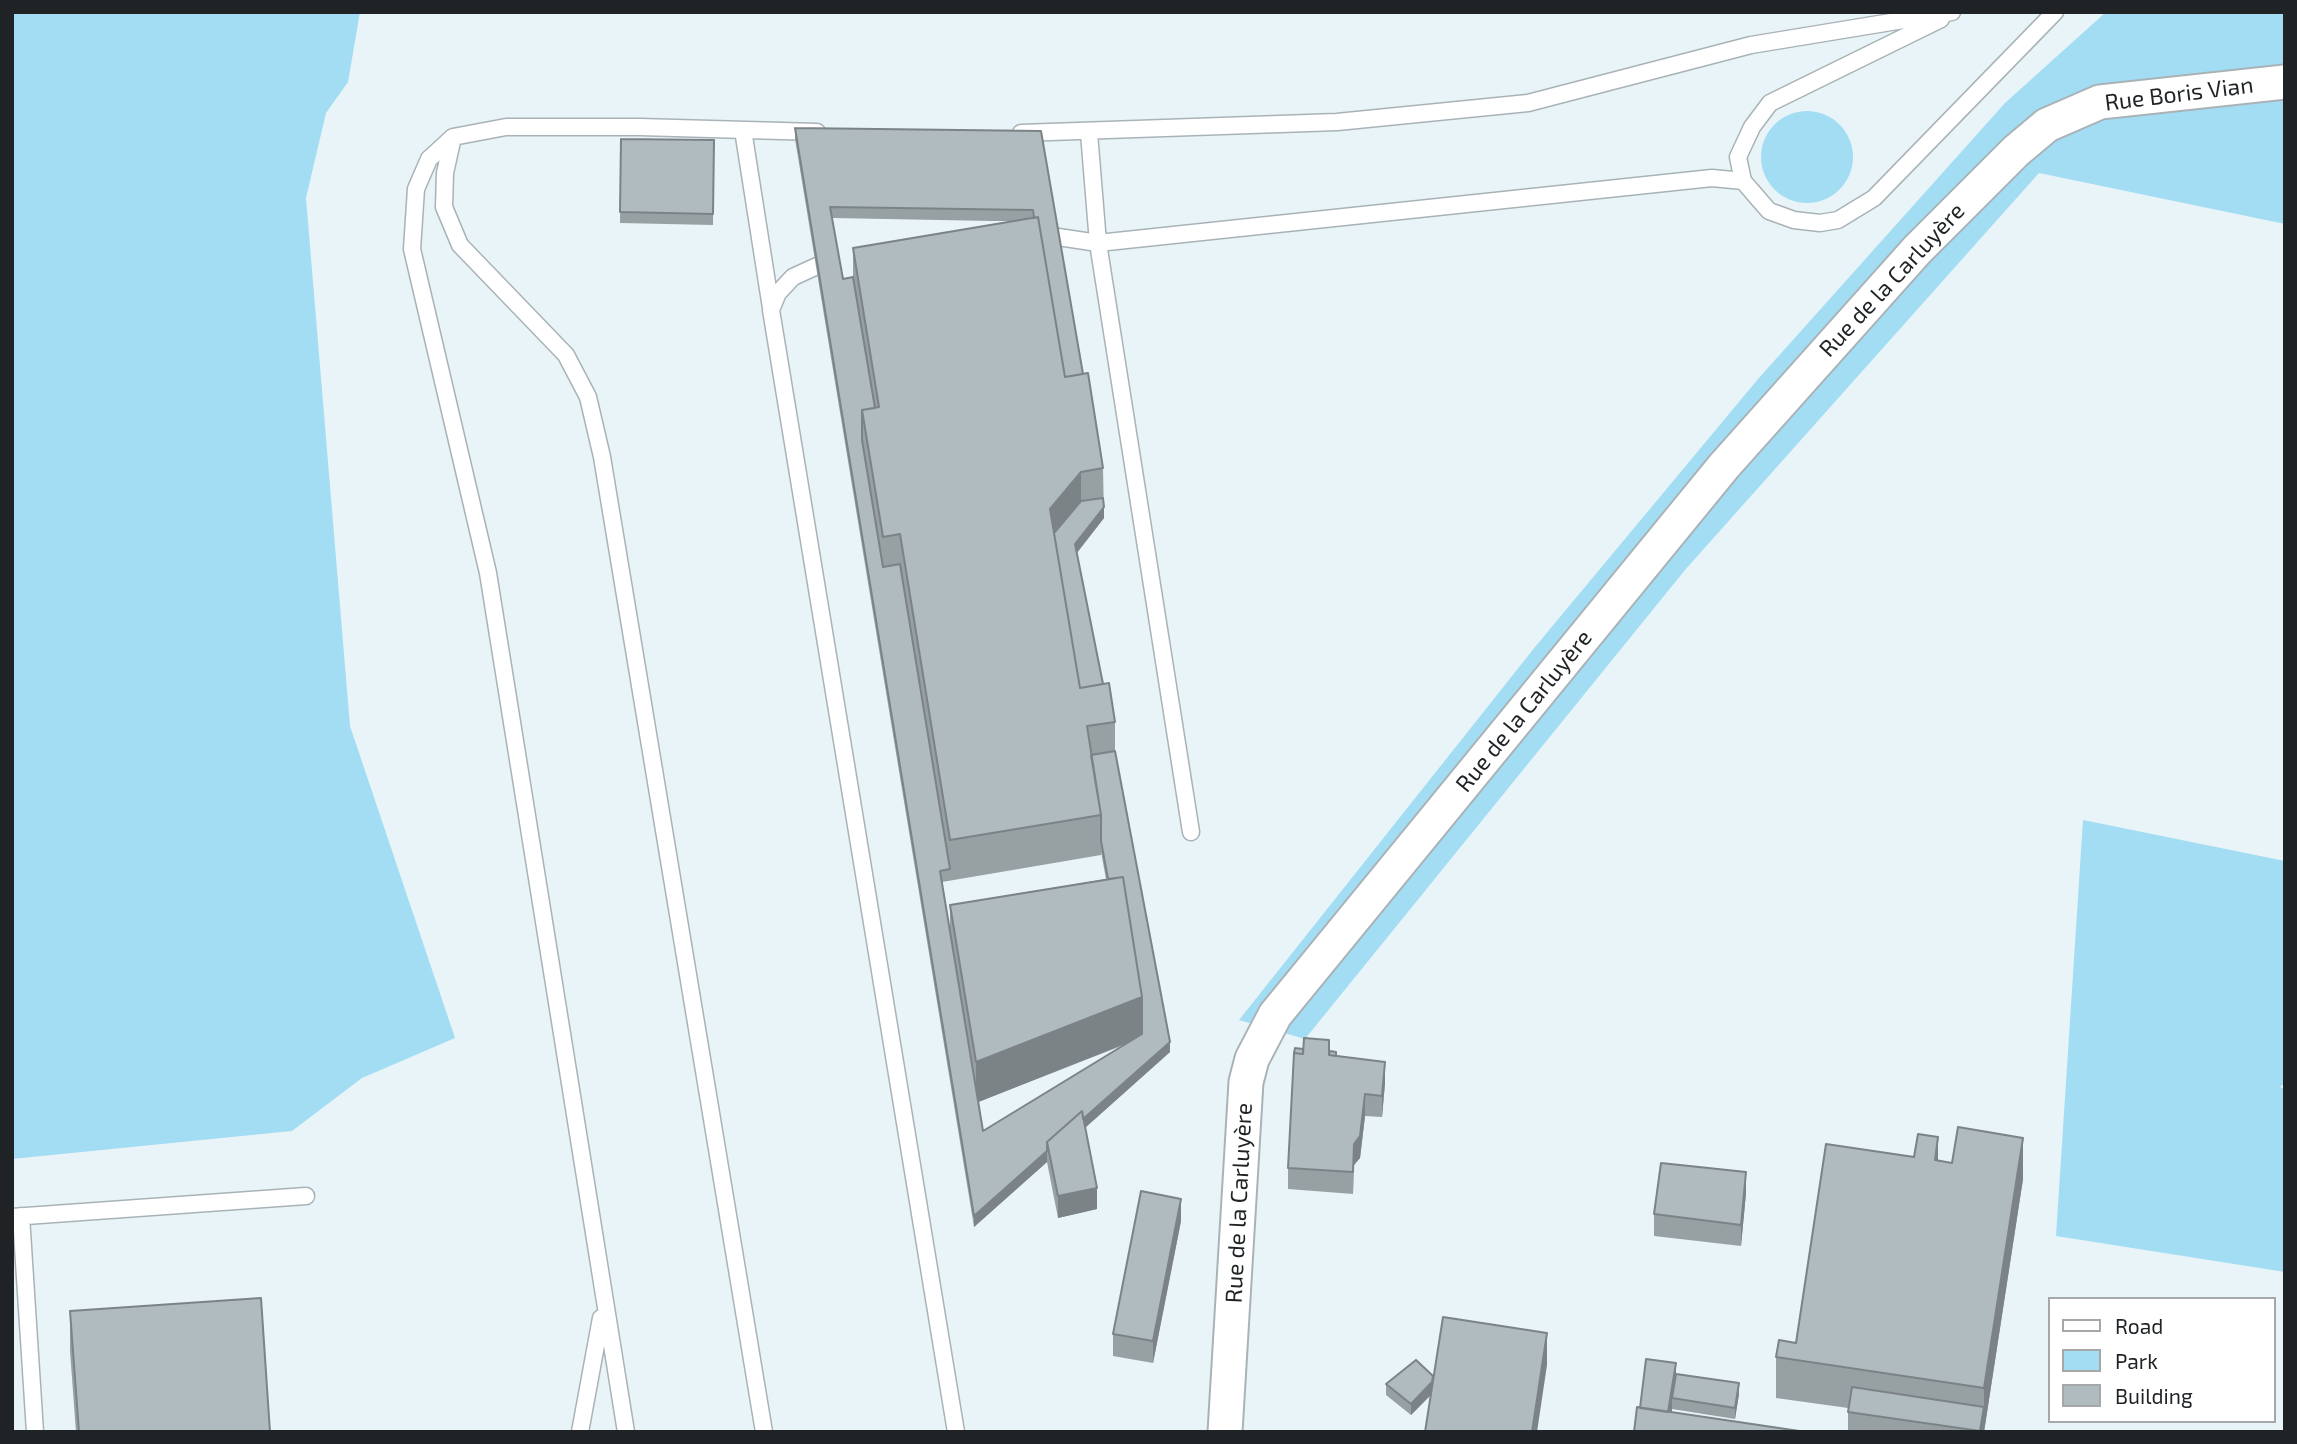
<!DOCTYPE html>
<html>
<head>
<meta charset="utf-8">
<style>
	body { margin:0 }
	#map { position:relative; width:2297px; height:1444px; overflow:hidden; background:#e9f4f8; font-family:"Exo 2",sans-serif }
	canvas { display:block }
	.frame { position:absolute; inset:0; border:14px solid #1f2325; pointer-events:none }
	.legend { position:absolute; left:2048px; top:1297px; width:228px; height:126px; box-sizing:border-box; background:#fff; border:2px solid #a5a7a8; margin:0; padding:9px 12px; list-style:none; font-size:21px; color:#1f2325 }
	.legend li { display:flex; align-items:center; gap:14px; height:35px }
	.legend b { width:35px; border:2px solid #a5a7a8 }
</style>
</head>
<body>
<div id="map">
<canvas width="2297" height="1444"></canvas>
<div class="frame"></div>
<ul class="legend">
<li><b style="height:9px;background:#fff"></b>Road</li>
<li><b style="height:19px;background:#a3ddf4"></b>Park</li>
<li><b style="height:19px;background:#b0bbbf"></b>Building</li>
</ul>
</div>
<script>
const context = document.querySelector('canvas').getContext('2d');
context.lineJoin = 'round';
function fill(path, color) { context.fillStyle = color; context.fill(path, 'evenodd'); }
const poly = rows => new Path2D(rows.map(r => 'M' + r).join(''));
function stroke(path, color, width, dash) { context.strokeStyle = color; context.lineWidth = width; context.lineCap = dash ? 'butt' : 'round'; context.setLineDash(dash || []); context.stroke(path); }
function drawText(font, color, halo, rows, align = 'center') {
  context.font = font + ' "Exo 2",sans-serif'; context.lineWidth = 5; context.setLineDash([]); context.textBaseline = 'middle'; context.strokeStyle = halo; context.fillStyle = color; for (const [text, x, y, turn = 0] of rows) {
    context.save(); context.translate(x, y); context.rotate((+turn || 0) * Math.PI / 180); context.textAlign = isNaN(turn) ? turn : align; if (halo) context.strokeText(text, 0, 0); context.fillText(text, 0, 0); context.restore();
  }
}
fill(poly([
	[12,12,360,12,348,82,326,113,306,198,350,726,455,1038,362,1078,292,1131,12,1159],
	[2106,12,2285,12,2285,224,2039,173,1685,570,1305,1039,1239,1020,1535,647,1758,379,2005,103],
	'1761 157a46 46 0 1 1 92 0a46 46 0 1 1-92 0Z',
	[2083,820,2285,861,2285,1083,2280,1087,2285,1089,2285,1272,2056,1236]
]), '#a3ddf4');
const service = poly([
	[1941,19,1770,103,1752,127,1738,157,1743,181,1769,211,1794,220,1820,223,1838,220,1874,198,2055,12],
	[743,130,771,308],
	[1021,133,1337,122,1528,103,1751,45,1952,12],
	[1089,133,1098,243,1191,832],
	[453,137,445,173,444,207,460,245,566,355,588,397,602,457,764,1432],
	[1045,235,1098,243,1712,178,1743,181],
	[817,266,793,277,778,293,771,310,956,1432],
	[21,1216,35,1432],
	[12,1217,306,1196],
	[580,1432,601,1318],
	[626,1432,488,573,412,249,416,189,429,159,453,137,506,127,640,127,817,132]
]);
const minor = poly([
	[1225,1432,1246,1082,1252,1059,1275,1015,1724,466,1917,250,2016,151,2047,125,2100,102,2285,82]
]);
stroke(service, '#a9b3b7', 19);
stroke(minor, '#a9b3b7', 37);
stroke(service, '#fff', 16);
stroke(minor, '#fff', 33);
fill(poly([
	[795,128,1041,131,1083,374,1103,468,1104,518,1077,553,1103,684,1115,722,1115,751,1170,1052,1085,1128,1097,1209,1058,1218,1047,1162,974,1227,795,139],
	[832,218,992,221,1013,221,853,248,853,277,843,279],
	[1101,852,1106,879,950,905,950,934,942,882,1101,855],
	[1129,1043,983,1131,978,1102],
	[621,139,714,140,713,225,620,223],
	[1329,1051,1385,1083,1382,1117,1365,1116,1360,1158,1354,1165,1353,1194,1288,1189,1288,1168],
	[1938,1160,2023,1179,1984,1432,1848,1432,1848,1408,1776,1398,1776,1357,1796,1343],
	[1746,1193,1741,1246,1654,1236,1654,1214],
	[1181,1221,1153,1363,1113,1356,1113,1334],
	[70,1311,270,1432,76,1432,70,1351],
	[1547,1365,1430,1395,1411,1415,1386,1395,1386,1384,1433,1376],
	[1676,1374,1739,1394,1735,1419,1672,1409,1672,1412,1640,1408]
]), '#97a1a4');
fill(poly([
	[1081,472,1081,512,1052,547,1050,509],
	[1104,507,1104,518,1075,555,1075,544],
	[1142,997,1142,1037,976,1103,976,1062],
	[1170,1042,1170,1052,1050,1159,1048,1150],
	[1385,1062,1385,1083,1382,1117,1382,1096],
	[1365,1094,1365,1116,1360,1158,1354,1165,1353,1194,1354,1144],
	[1938,1137,1938,1178,1935,1160],
	[2023,1138,2023,1179,1984,1432,1980,1432,1984,1407,1984,1388],
	[1047,1151,1047,1162,974,1227,974,1216],
	[1746,1172,1746,1193,1741,1246,1741,1225],
	[1097,1188,1097,1209,1058,1218,1058,1196],
	[1181,1199,1181,1221,1153,1363,1153,1341],
	[1547,1333,1547,1365,1537,1432,1532,1432],
	[1676,1363,1676,1385,1672,1398,1672,1409,1669,1432,1666,1432],
	[1436,1379,1436,1390,1411,1415,1411,1404],
	[1739,1383,1739,1394,1735,1419,1735,1408]
]), '#7b8386');
const building = poly([
	[795,128,1041,131,1083,374,1065,377,1038,217,1034,218,1033,210,830,207,843,279,853,277,875,408,862,410,862,440,883,567,900,564,950,869,940,871,983,1131,1142,1034,1142,997,1123,877,1108,879,1101,841,1101,815,1091,755,1115,751,1170,1042,1083,1119,1082,1111,1047,1142,1047,1151,974,1216,795,128],
	[621,139,714,140,713,214,620,212,621,139],
	[1038,217,1065,377,1088,373,1103,468,1081,472,1050,509,1080,688,1109,683,1115,722,1087,726,1101,815,950,840,900,534,883,537,862,410,879,407,853,248,1038,217],
	[1103,498,1104,507,1075,544,1103,684,1080,688,1054,533,1081,501,1103,498],
	[1123,877,1142,997,976,1062,950,905,1123,877],
	[1304,1038,1329,1040,1329,1055,1385,1062,1382,1096,1365,1094,1360,1136,1354,1144,1353,1172,1288,1168,1294,1053,1303,1054,1304,1038],
	[1295,1048,1303,1049,1303,1054,1294,1053,1295,1048],
	[1330,1051,1336,1052,1336,1056,1329,1055,1330,1051],
	[1082,1111,1097,1188,1058,1196,1047,1142,1082,1111],
	[1958,1127,2023,1138,1984,1388,1776,1357,1779,1340,1796,1343,1826,1144,1914,1157,1918,1134,1938,1137,1935,1160,1952,1163,1958,1127],
	[1661,1163,1746,1172,1741,1225,1654,1214,1661,1163],
	[1141,1191,1181,1199,1153,1341,1113,1334,1141,1191],
	[261,1298,270,1432,79,1432,70,1311,261,1298],
	[1443,1317,1547,1333,1532,1432,1425,1432,1443,1317],
	[1646,1359,1676,1363,1668,1412,1640,1408,1646,1359],
	[1416,1360,1433,1376,1432,1382,1411,1404,1386,1384,1416,1360],
	[1676,1374,1739,1383,1735,1408,1672,1398,1676,1374],
	[1852,1387,1984,1407,1980,1431,1848,1412,1852,1387],
	[1637,1407,1806,1432,1634,1432,1637,1407]
]);
fill(building, '#b0bbbf');
stroke(building, '#7b8386', 2);
drawText('23px', '#1f2325', '#fff', [
	["Rue Boris Vian",2179,94,-7],
	["Rue de la Carluyère",1892,280,-47],
	["Rue de la Carluyère",1524,711,-51],
	["Rue de la Carluyère",1239,1203,-87]
]);
</script>
</body>
</html>
